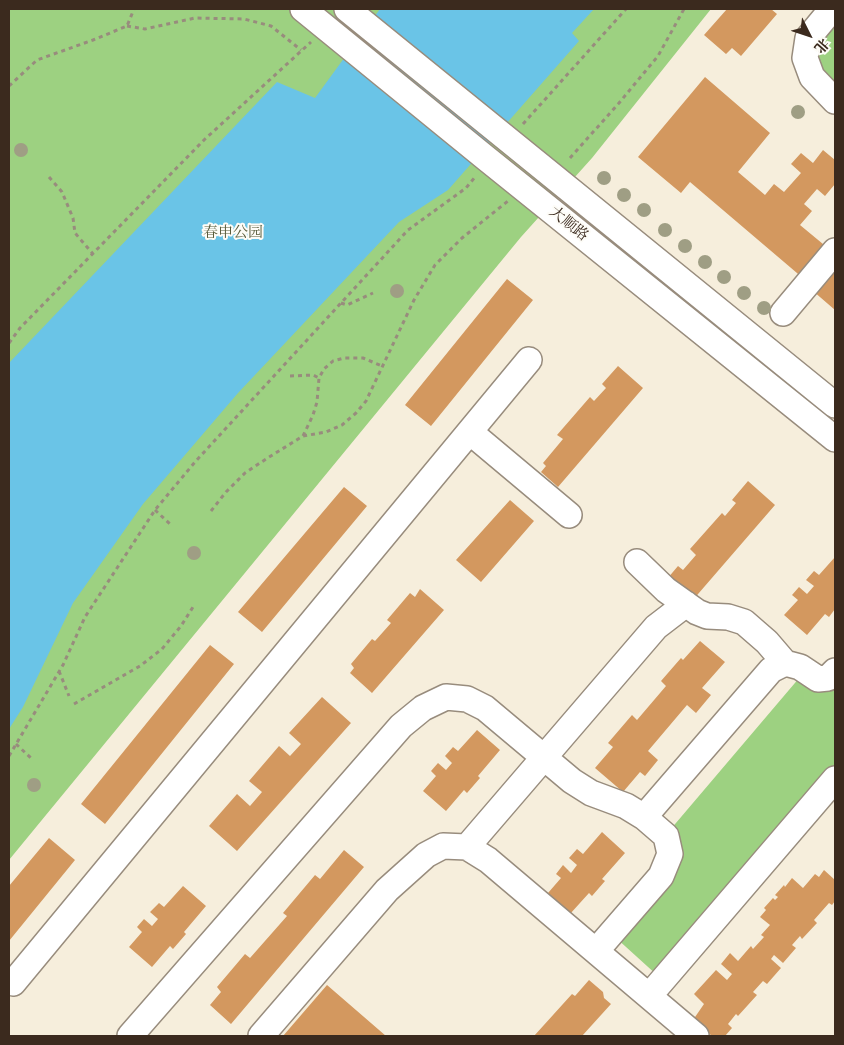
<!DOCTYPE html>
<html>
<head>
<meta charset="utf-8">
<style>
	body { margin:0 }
	#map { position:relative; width:844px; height:1045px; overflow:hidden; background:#f6eedc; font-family:Vollkorn,"Noto Serif SC",serif }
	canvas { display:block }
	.frame { position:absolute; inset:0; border:10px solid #3b2a1e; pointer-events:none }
	.north { position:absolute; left:784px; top:10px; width:50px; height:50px; -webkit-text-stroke:4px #fdfcf7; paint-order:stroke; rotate:131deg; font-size:14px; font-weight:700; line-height:20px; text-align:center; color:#3b2a1e }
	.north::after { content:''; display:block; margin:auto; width:18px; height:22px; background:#3b2a1e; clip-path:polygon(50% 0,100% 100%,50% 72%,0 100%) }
</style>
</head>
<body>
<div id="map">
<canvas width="844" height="1045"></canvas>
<div class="frame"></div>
<div class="north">北</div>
</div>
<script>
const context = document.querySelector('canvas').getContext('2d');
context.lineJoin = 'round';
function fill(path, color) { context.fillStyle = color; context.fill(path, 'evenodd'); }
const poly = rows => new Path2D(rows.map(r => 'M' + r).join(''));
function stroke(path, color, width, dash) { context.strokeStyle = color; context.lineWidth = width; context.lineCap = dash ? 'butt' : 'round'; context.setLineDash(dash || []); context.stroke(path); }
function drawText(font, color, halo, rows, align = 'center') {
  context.font = font + ' Vollkorn,"Noto Serif SC",serif'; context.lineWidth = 4; context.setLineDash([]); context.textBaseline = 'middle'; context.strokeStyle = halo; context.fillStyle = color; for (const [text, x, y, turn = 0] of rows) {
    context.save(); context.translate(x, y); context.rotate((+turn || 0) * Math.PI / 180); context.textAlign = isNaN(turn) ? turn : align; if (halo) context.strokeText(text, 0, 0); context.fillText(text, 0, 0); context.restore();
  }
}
fill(poly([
	[10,9,711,9,592,158,521,237,9,860,9,11],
	[835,11,835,89,818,72,813,38],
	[800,677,835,677,835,771,658,976,615,937,669,876,670,830]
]), '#9dd181');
fill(poly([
	[380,9,594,9,572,33,579,41,448,190,399,222,238,393,143,504,73,603,23,707,9,729,9,363,277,82,315,98]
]), '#6ac4e7');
fill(poly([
	[727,9,771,9,777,14,741,56,732,48,726,54,704,35],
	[705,77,770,133,738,172,765,195,774,184,784,192,801,173,791,164,801,153,813,163,823,150,835,160,835,184,825,196,817,189,804,204,812,211,800,225,829,249,804,279,690,182,681,193,638,157],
	[835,264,835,310,813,291],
	[507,279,533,300,431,426,405,405],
	[618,366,643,388,558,487,541,472,546,466,543,463,563,439,557,435,590,397,594,401,606,388,602,384],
	[748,481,775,505,692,601,667,579,678,566,683,570,696,555,690,549,722,513,725,516,736,503,732,500],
	[344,487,367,506,262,632,238,612],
	[510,500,534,521,481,582,456,560],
	[835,557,835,609,829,617,825,614,807,635,784,615,798,600,792,595,799,587,807,594,814,586,806,580,814,571,819,575],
	[420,589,444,610,372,693,350,673,354,668,351,664,372,639,375,641,391,623,387,620,410,593,415,597],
	[700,641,725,662,702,688,711,695,696,713,687,705,648,751,658,760,645,776,640,772,623,792,595,768,613,747,608,743,632,715,637,720,666,686,661,681,681,658,683,660],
	[210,645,234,664,105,824,81,804],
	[322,697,351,723,237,851,209,826,237,794,250,806,262,792,249,781,279,746,290,756,301,744,289,733],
	[477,730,500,750,478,776,480,778,467,793,464,790,446,811,423,791,436,776,431,771,438,763,446,770,452,763,445,756,453,747,458,751],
	[602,832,625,853,602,879,605,881,592,896,589,893,570,914,548,893,561,878,556,874,563,865,571,873,577,865,569,858,577,849,583,854],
	[49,838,75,860,9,941,9,886],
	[344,850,364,867,231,1024,210,1005,221,992,217,987,245,954,250,958,287,916,283,913,315,875,320,879],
	[824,870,835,880,835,901,832,905,829,903,814,920,817,923,802,939,800,936,792,945,796,948,783,963,774,955,771,959,781,968,767,984,763,981,753,992,757,995,738,1016,736,1014,728,1024,732,1028,725,1036,712,1036,693,1020,704,1004,694,994,716,970,727,980,732,974,721,964,730,953,738,961,751,946,753,949,764,937,761,935,770,925,760,917,766,910,764,908,773,898,775,900,778,897,775,895,784,885,785,887,792,878,803,888,815,874,819,877],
	[183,886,206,906,184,932,186,934,173,949,170,946,152,967,129,947,142,932,137,927,144,919,152,926,158,919,150,912,159,903,164,907],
	[589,980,603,992,604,998,611,1004,582,1036,534,1036,572,994,575,996],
	[327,985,386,1036,283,1036]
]), '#d3985f');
const minor = poly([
	[303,9,487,159,835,439],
	[347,9,835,405],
	[832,9,808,38,805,58,812,77,835,101],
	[783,313,835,251],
	[470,432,569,515],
	[637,562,666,590,697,612,707,616,728,617,744,622,767,642,785,663],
	[644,817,771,670,785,663,800,667,818,679,828,678,835,671],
	[467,847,656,627,686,604],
	[13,983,529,360],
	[649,996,835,779],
	[130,1036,401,726,423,708,446,697,467,699,485,708,572,781,591,793,626,806,644,817,666,836,670,854,661,876,596,951],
	[261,1036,387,890,426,855,443,846,467,847,488,860,696,1036]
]);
stroke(minor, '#988c7d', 28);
stroke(poly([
	[127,26,145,29,195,18,244,19,271,26,301,50],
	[9,86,37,60,93,40,127,26,134,9],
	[523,124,626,9],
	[570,158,619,103,658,56,684,9],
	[49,177,62,192,73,218,75,233,93,254],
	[341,303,347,305,373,293],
	[9,343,20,328,204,140,311,42],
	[290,376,313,375,319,378],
	[303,436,313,415,317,402,319,378,324,369,333,361,344,358,363,358,382,366],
	[155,510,171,525],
	[211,511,226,492,245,473,266,459,303,436,326,432,342,425,356,413,366,401,414,300,435,265,462,238,508,201],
	[59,671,69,696],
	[74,704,140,666,162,649,181,626,193,607],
	[16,744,33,760],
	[9,756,63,665,85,617,155,510,195,462,408,230,466,188,475,177]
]), '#988c7d', 3, [4, 4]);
stroke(minor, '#fff', 25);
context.fillStyle = '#9f9e84';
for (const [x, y] of [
	[798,112],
	[21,150],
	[604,178],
	[624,195],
	[644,210],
	[665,230],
	[685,246],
	[705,262],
	[724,277],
	[397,291],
	[744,293],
	[764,308],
	[194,553],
	[34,785]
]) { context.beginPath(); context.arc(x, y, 7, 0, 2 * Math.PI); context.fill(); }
drawText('15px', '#3b2a1e', '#fdfcf7', [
	["大顺路",568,225,39]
]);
drawText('15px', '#585c3c', '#fdfcf7', [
	["春申公园",233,234]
]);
</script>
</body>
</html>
